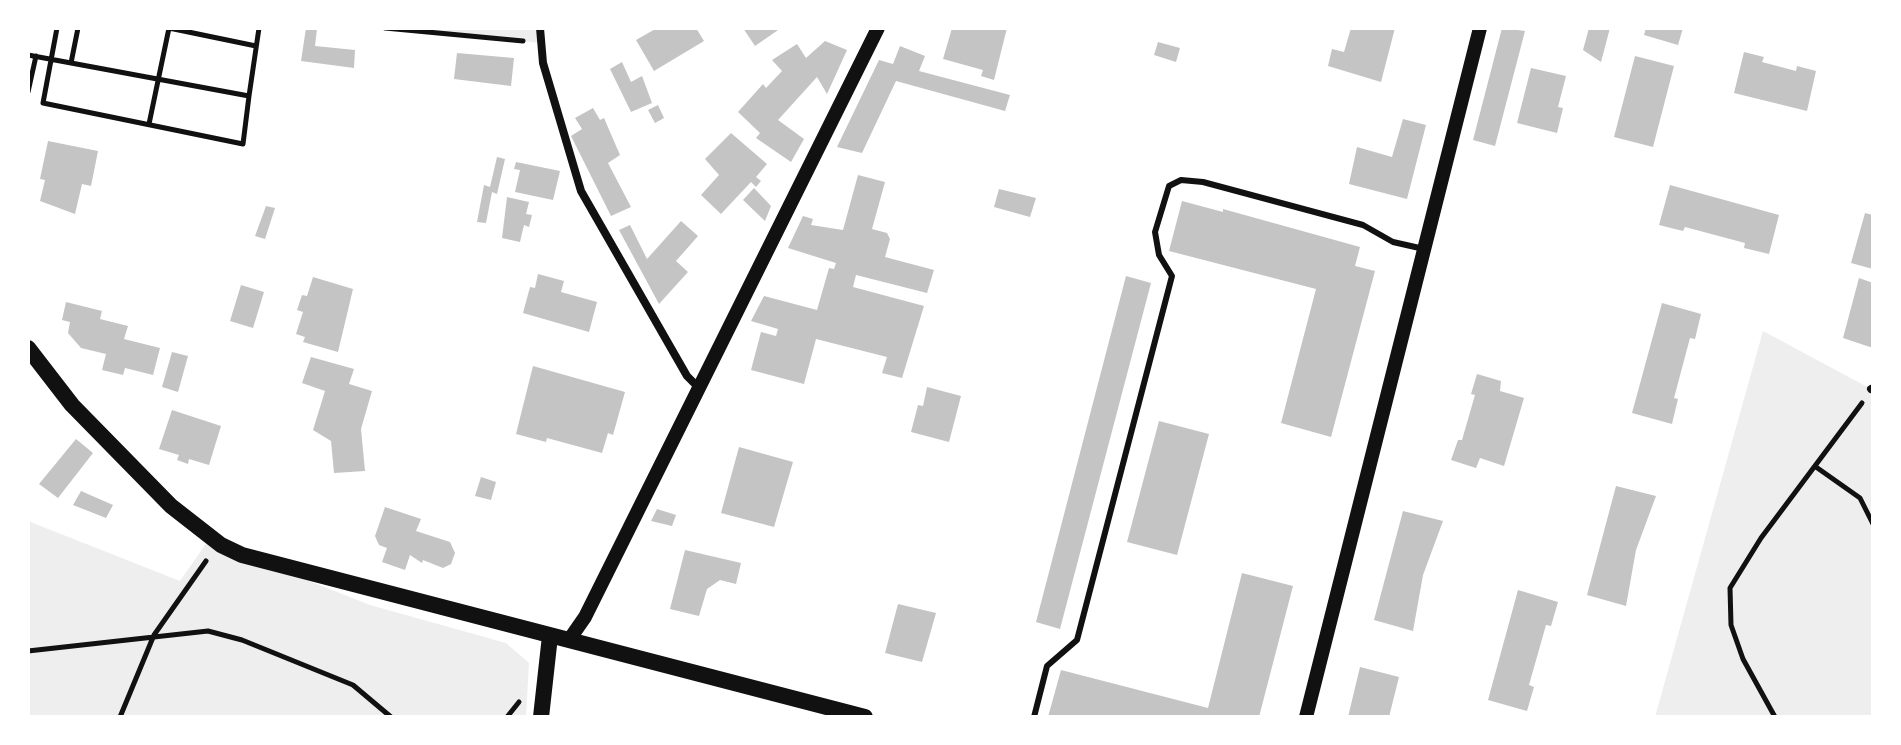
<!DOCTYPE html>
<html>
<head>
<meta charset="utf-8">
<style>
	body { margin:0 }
	#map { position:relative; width:1901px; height:745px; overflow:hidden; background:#fff; font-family:Rubik,sans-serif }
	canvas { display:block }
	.frame { position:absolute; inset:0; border:30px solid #fff; pointer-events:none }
</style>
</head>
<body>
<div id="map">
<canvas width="1901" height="745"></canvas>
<div class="frame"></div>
</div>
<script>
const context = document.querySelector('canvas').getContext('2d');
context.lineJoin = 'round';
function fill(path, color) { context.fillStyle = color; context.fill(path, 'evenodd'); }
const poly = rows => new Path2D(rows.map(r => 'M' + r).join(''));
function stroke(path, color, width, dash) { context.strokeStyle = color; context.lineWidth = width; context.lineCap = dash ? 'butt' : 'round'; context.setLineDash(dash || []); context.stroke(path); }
fill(poly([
	[385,28,540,28,541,43],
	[1763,331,1873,390,1873,717,1655,717],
	[28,521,180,581,208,541,370,605,506,643,529,663,526,717,28,717]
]), '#eee');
fill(poly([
	[306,28,317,29,315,46,355,50,354,68,301,61],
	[657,28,696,28,704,41,654,71,636,40],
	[743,28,781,28,755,46],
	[952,28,1007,28,994,80,981,76,983,70,943,59],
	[1351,28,1395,28,1381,82,1328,66,1332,49,1344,52],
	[1502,28,1525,31,1495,146,1473,140],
	[1589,28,1610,28,1601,62,1583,50],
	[1646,28,1683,28,1678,45,1644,35],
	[825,41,847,50,827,94,817,77,778,120,804,139,791,162,756,138,760,133,738,112,763,84,766,88,782,71,772,60,797,44,806,58],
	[1158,42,1180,48,1176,62,1154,55],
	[900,46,925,56,919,71,1010,95,1005,111,896,81,862,153,837,147,879,60,893,64],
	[1744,52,1764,57,1762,62,1796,71,1797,66,1816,71,1807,111,1734,93],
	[457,53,514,58,511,86,454,79],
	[1635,56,1674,66,1653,147,1614,137],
	[622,62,631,82,642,76,652,103,631,112,610,69],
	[1531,68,1566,76,1558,107,1563,108,1557,133,1517,123],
	[658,105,664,118,655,123,648,110],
	[593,108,600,120,604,118,620,155,608,163,631,207,611,216,571,136,582,129,575,118],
	[1403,119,1426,125,1407,199,1349,184,1357,147,1392,157],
	[731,133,767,164,756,177,761,181,756,187,751,182,721,214,701,195,719,175,705,159],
	[48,141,98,151,91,186,82,184,75,214,40,201,45,180,40,179],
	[497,157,505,159,497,194,492,192,486,223,477,222,484,185,490,187],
	[516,162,560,171,553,200,515,192,520,170,514,169],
	[858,175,885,182,872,229,887,233,890,239,885,257,934,270,927,293,856,275,853,287,924,306,902,378,882,373,887,357,816,339,804,384,751,370,761,332,776,336,778,329,751,321,764,296,817,310,829,268,834,269,836,263,788,248,803,216,813,219,811,225,843,230],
	[1670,185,1779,215,1769,254,1744,248,1745,243,1685,227,1683,231,1659,225],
	[754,188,771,206,765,221,743,200],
	[999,189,1036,198,1030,217,994,207],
	[507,197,529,202,526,214,532,215,529,227,524,225,520,242,502,238],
	[1182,201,1223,212,1223,209,1360,247,1355,266,1375,271,1331,437,1281,423,1316,289,1169,251],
	[266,206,275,208,265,239,255,236],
	[1865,213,1873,215,1873,269,1851,263],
	[681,221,698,236,676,261,688,272,659,304,619,230,630,225,647,259],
	[538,274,564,281,561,292,597,302,589,332,523,313,530,287,535,288],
	[1126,276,1151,283,1060,629,1036,622],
	[313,277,353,289,338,352,303,342,305,337,296,334,303,312,297,310,302,295,307,296],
	[1859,278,1873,283,1873,348,1843,338],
	[241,285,264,292,253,328,230,321],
	[66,302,102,311,100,319,128,326,124,339,160,348,153,375,125,368,123,375,102,370,106,354,81,348,68,333,70,322,62,320],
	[1662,303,1701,314,1695,339,1690,338,1674,398,1678,399,1672,424,1632,413],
	[172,352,188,356,178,392,162,387],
	[311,357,354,369,349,384,372,391,361,429,365,471,334,473,331,441,313,430,325,391,302,383],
	[533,366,625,392,613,435,608,433,602,453,547,438,546,442,516,434],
	[1477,374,1501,381,1500,391,1524,398,1504,466,1480,458,1476,468,1451,460,1458,440,1462,440,1475,395,1471,394],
	[927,387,961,396,949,442,911,432,918,405,923,406],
	[172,410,221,426,209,465,189,459,188,464,177,460,179,455,159,449],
	[1159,421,1209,434,1177,555,1127,542],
	[76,439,93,453,58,498,39,484],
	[739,447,793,462,774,527,721,513],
	[481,477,496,482,491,500,475,496],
	[1616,486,1656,496,1636,550,1626,606,1587,595],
	[81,491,113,505,106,518,73,505],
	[385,507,421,519,416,531,450,542,455,553,451,564,443,568,423,560,422,563,410,555,405,570,382,562,387,548,379,545,375,536],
	[657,509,676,515,672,526,651,521],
	[1403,511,1443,521,1423,575,1413,631,1374,620],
	[685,550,741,563,736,584,720,580,707,589,699,616,670,609],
	[1242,573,1293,586,1259,717,1048,717,1061,670,1208,708],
	[1518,590,1558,602,1551,626,1546,625,1529,685,1534,687,1527,711,1488,700],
	[898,604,936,613,922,662,885,653],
	[1360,667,1399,677,1389,717,1348,717]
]), '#c4c4c4');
stroke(poly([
	[57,28,43,103,243,144,249,96],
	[169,28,256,46],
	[385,28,523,41],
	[28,55,249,96,259,28],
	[71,63,78,28],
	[28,92,36,56],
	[149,124,169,28],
	[1816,467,1860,498,1873,524],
	[28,651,208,631,242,640,353,685,391,717],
	[120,717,154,635,206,561],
	[507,717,519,702],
	[1775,717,1743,659,1731,625,1730,588,1761,538,1862,403]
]), '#111', 5);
stroke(poly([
	[1034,717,1047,666,1077,640,1172,276,1159,255,1155,232,1169,186,1181,180,1203,182,1363,225,1393,242,1424,249]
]), '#111', 6);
stroke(poly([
	[540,28,543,63,581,191,687,376,699,388],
	[1871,389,1873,388]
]), '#111', 8);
stroke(poly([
	[569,640,585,617,878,28],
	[1306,717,1480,28]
]), '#111', 14);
stroke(poly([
	[28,348,72,405,171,506,221,545,242,555,865,717],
	[541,717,550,636]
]), '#111', 16);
</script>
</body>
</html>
